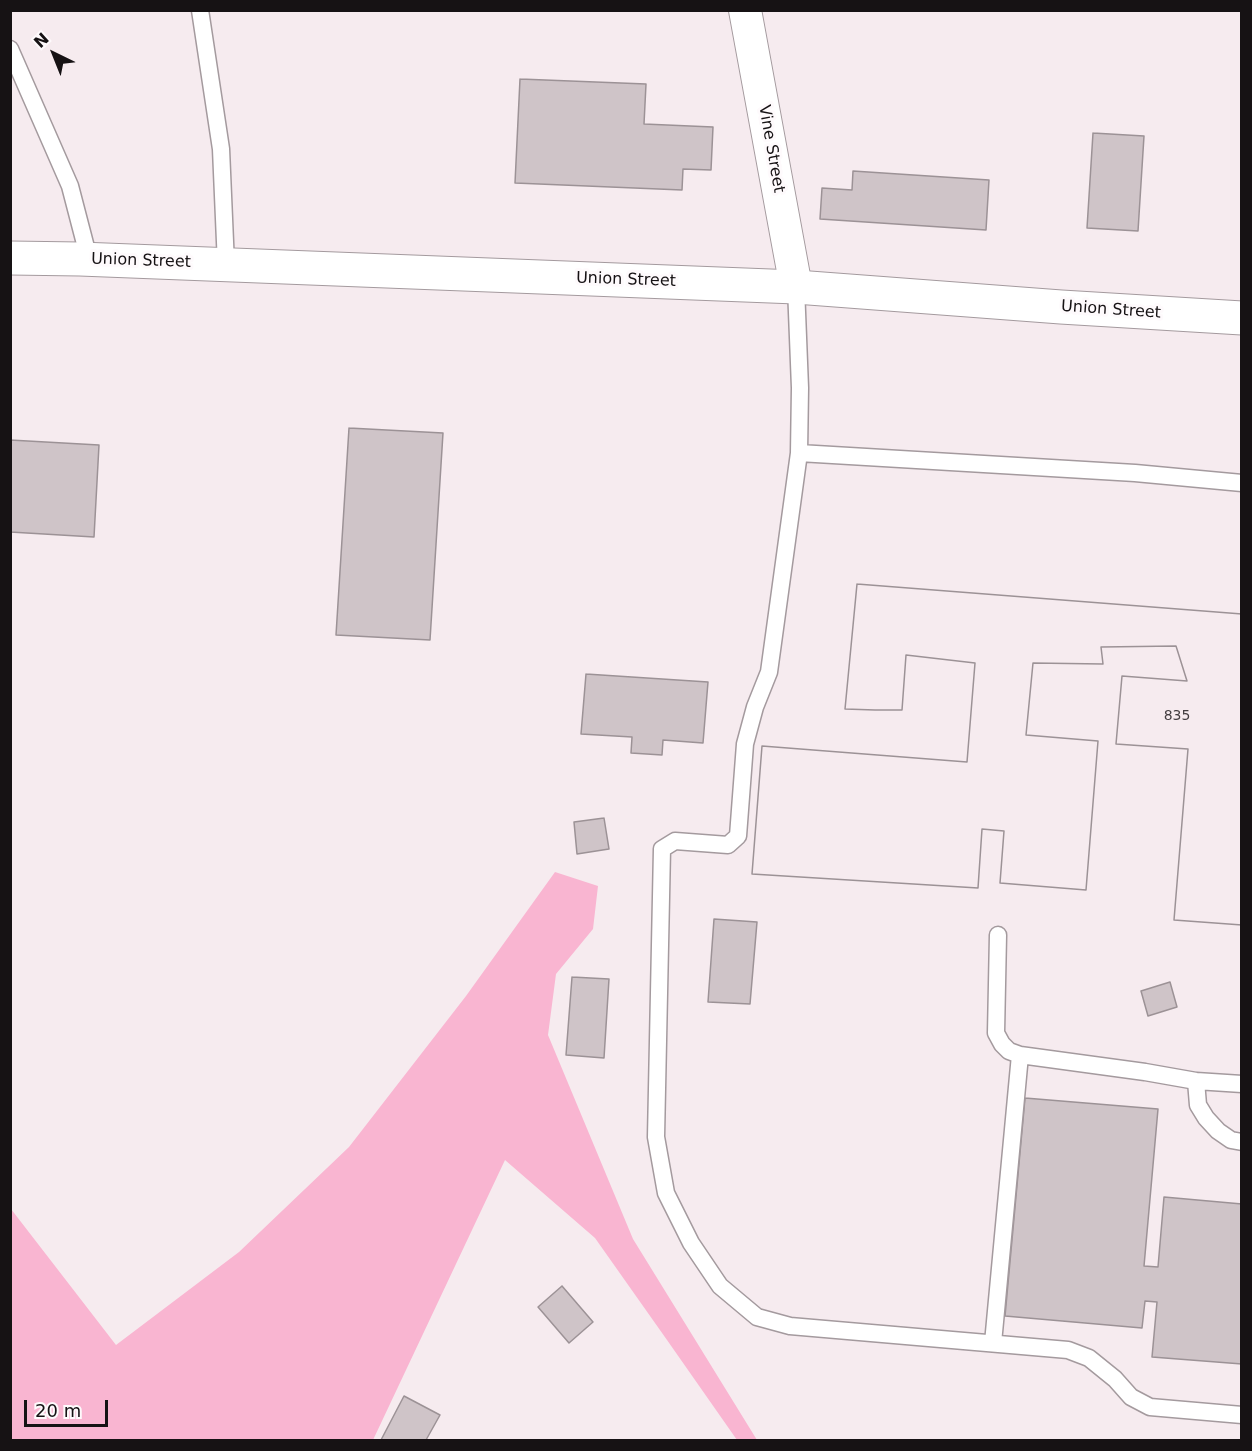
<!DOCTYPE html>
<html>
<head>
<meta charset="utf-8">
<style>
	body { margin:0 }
	#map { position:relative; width:1252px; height:1451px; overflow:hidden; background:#f6ebef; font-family:"DejaVu Sans",sans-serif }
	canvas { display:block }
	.frame { position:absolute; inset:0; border:12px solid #161214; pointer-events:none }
	.north { position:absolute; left:24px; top:24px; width:60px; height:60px; -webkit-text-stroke:4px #fefafc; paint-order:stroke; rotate:317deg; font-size:16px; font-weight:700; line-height:24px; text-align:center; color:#161214 }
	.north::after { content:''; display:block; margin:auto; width:21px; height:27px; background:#161214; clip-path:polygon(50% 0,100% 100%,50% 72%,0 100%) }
	.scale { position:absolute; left:24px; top:1400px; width:84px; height:27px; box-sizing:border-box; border:3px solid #161214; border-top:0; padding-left:8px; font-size:18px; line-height:21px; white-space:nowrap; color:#161214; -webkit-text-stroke:4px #fefafc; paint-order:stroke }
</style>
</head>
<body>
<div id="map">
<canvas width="1252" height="1451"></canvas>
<div class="frame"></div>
<div class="north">N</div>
<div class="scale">20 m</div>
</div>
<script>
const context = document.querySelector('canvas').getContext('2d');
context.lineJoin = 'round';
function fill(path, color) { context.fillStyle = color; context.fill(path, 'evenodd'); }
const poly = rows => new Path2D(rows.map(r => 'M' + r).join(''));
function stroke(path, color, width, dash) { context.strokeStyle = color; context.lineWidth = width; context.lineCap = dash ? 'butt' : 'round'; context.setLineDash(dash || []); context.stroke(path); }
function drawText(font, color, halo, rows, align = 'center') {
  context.font = font + ' "DejaVu Sans",sans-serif'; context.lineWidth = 6; context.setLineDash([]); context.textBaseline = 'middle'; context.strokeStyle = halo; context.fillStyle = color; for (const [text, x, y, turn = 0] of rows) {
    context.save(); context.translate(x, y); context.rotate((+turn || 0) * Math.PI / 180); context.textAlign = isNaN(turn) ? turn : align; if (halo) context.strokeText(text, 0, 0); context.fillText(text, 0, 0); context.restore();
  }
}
fill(poly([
	[555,872,598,886,593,929,556,974,548,1035,633,1239,757,1440,737,1440,667,1340,595,1238,505,1160,373,1440,11,1440,11,1209,116,1345,239,1252,349,1147,466,996]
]), '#f9b5d1');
const building = poly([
	[520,79,646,84,644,124,713,127,711,170,683,169,682,190,515,183,520,79],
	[1093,133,1144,136,1138,231,1087,228,1093,133],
	[853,171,989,180,986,230,820,219,822,188,852,190,853,171],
	[349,428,443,433,430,640,336,635,349,428],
	[10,440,99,445,94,537,10,532,10,440],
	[857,584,1242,614,1242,925,1174,920,1188,749,1116,744,1122,676,1187,681,1176,646,1101,647,1103,664,1033,663,1026,735,1098,741,1086,890,1000,883,1004,831,982,829,978,888,752,874,762,746,967,762,975,663,906,655,902,710,875,710,845,709,857,584],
	[857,584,1242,614,1242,925,1174,920,1188,749,1116,744,1122,676,1187,681,1176,646,1101,647,1103,664,1033,663,1026,735,1098,741,1086,890,1000,883,1004,831,982,829,978,888,752,874,762,746,967,762,975,663,906,655,902,710,875,710,845,709,857,584],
	[586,674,708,682,703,743,663,740,662,755,631,753,632,737,581,734,586,674],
	[604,818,609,849,577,854,574,822,604,818],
	[714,919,757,922,750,1004,708,1002,714,919],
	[572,977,609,979,604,1058,566,1055,572,977],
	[1170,982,1177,1007,1148,1016,1141,991,1170,982],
	[1025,1098,1158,1109,1144,1266,1158,1267,1164,1197,1242,1204,1242,1364,1152,1357,1157,1302,1145,1301,1142,1328,1005,1316,1025,1098],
	[562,1286,593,1322,569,1343,538,1307,562,1286],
	[404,1396,440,1415,426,1440,381,1440,404,1396]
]);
fill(building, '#cfc4c8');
stroke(building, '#9c9296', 1.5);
const lane = poly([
	[200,10,221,149,226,265],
	[10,49,70,186,89,259],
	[796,287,800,388,799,453,1135,473,1242,483],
	[799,453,769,672,755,707,745,744,738,836,728,845,675,841,662,849,656,1137,666,1193,691,1243,720,1286,757,1317,790,1326,1068,1350,1089,1358,1115,1379,1131,1397,1150,1407,1242,1415],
	[998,935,996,1033,1002,1044,1009,1051,1020,1055,1145,1072,1196,1081,1242,1084],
	[1196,1081,1198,1105,1206,1118,1218,1131,1231,1140,1242,1142],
	[993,1343,1020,1055]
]);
const street = poly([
	[745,10,796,287]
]);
const primary = poly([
	[10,258,80,259,796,287,1061,307,1242,318]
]);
stroke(lane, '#a49a9e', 19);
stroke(street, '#a49a9e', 34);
stroke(primary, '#a49a9e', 35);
stroke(lane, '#fff', 16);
stroke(street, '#fff', 32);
stroke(primary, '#fff', 33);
drawText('14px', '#443e41', null, [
	["835",1177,716]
]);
drawText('16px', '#161214', '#fefafc', [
	["Vine Street",771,149,80],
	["Union Street",141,261,2],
	["Union Street",626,280,2],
	["Union Street",1111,310,4]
]);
</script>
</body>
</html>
